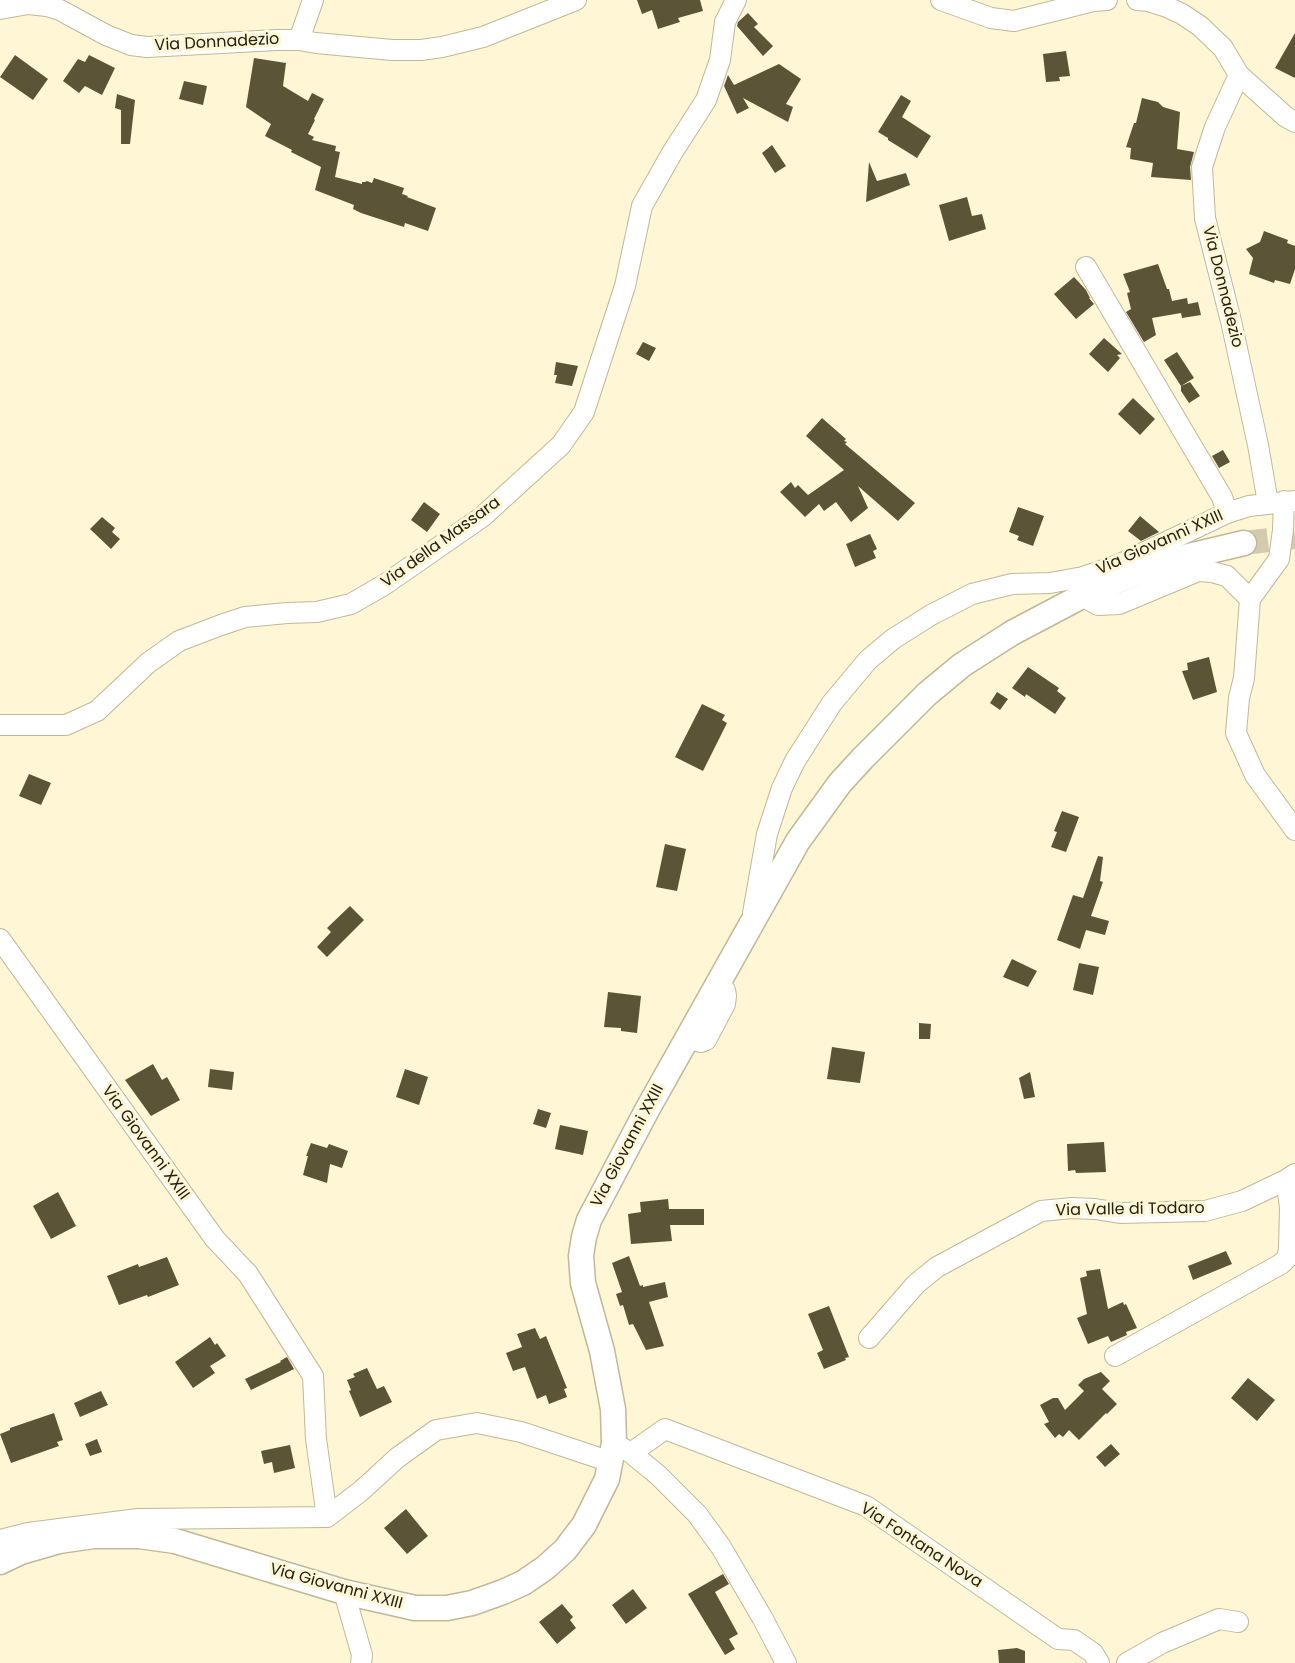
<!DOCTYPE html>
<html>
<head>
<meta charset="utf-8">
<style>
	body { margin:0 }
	canvas { display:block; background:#fef6d4 }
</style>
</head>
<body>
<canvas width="1295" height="1663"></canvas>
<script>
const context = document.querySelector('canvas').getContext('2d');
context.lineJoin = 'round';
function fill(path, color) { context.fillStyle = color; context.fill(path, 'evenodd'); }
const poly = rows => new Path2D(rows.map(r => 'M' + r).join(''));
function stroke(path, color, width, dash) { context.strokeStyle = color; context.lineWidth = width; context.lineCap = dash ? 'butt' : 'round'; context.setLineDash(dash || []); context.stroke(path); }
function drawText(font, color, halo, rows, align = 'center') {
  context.font = font + ' Poppins,sans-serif'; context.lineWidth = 6; context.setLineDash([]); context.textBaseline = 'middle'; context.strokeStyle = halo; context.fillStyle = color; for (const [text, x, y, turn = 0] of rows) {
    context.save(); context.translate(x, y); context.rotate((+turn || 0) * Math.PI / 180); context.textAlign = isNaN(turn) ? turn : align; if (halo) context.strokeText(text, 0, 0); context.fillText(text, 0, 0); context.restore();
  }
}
fill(poly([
	[637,0,700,0,703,11,678,18,680,22,658,29,652,10,642,14],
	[748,13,758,24,754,27,773,46,763,56,737,26,738,22],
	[1295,33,1295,78,1275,68],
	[1066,51,1070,76,1059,77,1060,81,1046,82,1043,54],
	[15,55,48,79,33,100,0,77],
	[89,55,115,68,102,95,85,86,79,93,63,81,78,59,85,62],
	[254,58,286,63,283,86,308,101,312,93,324,99,314,119,315,120,308,134,314,137,312,140,336,146,335,151,340,152,335,177,362,184,362,182,365,182,367,181,372,183,374,178,404,188,402,194,408,196,407,197,436,208,428,231,405,223,404,227,361,213,353,209,354,205,315,190,321,167,291,152,292,150,265,136,271,124,246,107],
	[779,64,801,79,786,104,793,107,788,122,743,98,749,108,737,114,724,86,728,75,734,85],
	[184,81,207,86,203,105,179,99],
	[117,94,135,100,130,144,121,144,121,110,115,108],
	[901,95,911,101,902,117,931,136,917,158,888,140,888,138,878,132],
	[1142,98,1158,102,1163,107,1180,112,1177,149,1194,152,1190,167,1191,180,1151,177,1153,163,1130,159,1131,148,1126,147,1134,123,1136,123],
	[772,145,786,166,775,173,762,153],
	[869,162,877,181,906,173,910,185,866,202],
	[967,197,972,216,982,214,986,229,949,241,939,205],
	[1264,231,1288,240,1287,243,1295,246,1295,269,1290,284,1275,280,1274,283,1249,274,1253,258,1246,249,1260,242],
	[1158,264,1167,289,1169,289,1172,301,1187,298,1188,304,1198,302,1201,315,1182,318,1181,313,1152,318,1156,335,1144,342,1126,312,1131,309,1127,293,1130,292,1123,274],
	[1074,277,1086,290,1090,298,1089,298,1094,304,1076,319,1054,294],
	[1104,338,1122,354,1117,355,1120,358,1108,372,1089,354],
	[643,342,656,348,649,361,636,354],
	[1177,352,1194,378,1181,386,1164,360],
	[556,362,578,366,572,386,555,383,557,375,554,375],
	[1190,382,1200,396,1189,403,1181,391,1181,386],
	[1133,398,1155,419,1140,435,1118,414],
	[822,418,846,439,844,441,847,442,845,444,915,503,898,521,858,486,868,508,851,522,836,502,824,511,819,504,805,517,780,492,791,482,795,488,798,485,808,495,844,470,806,436],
	[1223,450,1230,462,1219,468,1212,456],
	[424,502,440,514,427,532,411,520],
	[1018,507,1044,516,1033,546,1017,540,1019,536,1009,532],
	[1140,516,1159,532,1141,541,1128,531],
	[102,517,115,528,112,532,120,539,111,549,90,529],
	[870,534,877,549,873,551,876,558,855,567,846,544],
	[1209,657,1217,692,1193,700,1182,671,1188,670,1187,663],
	[1028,667,1059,688,1057,691,1066,698,1055,714,1026,694,1025,697,1012,688],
	[997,692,1008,699,1000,710,990,703],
	[702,704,725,715,722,720,727,723,703,771,675,757],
	[29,774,51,783,41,805,19,796],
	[1062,811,1079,817,1066,852,1051,847,1057,832,1054,831],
	[665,844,686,849,677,891,656,887],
	[1098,856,1103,857,1100,881,1103,882,1091,916,1109,921,1105,935,1086,930,1080,949,1057,940,1073,895,1083,898],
	[350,906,364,920,327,957,317,947,331,932,327,928],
	[1012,959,1037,971,1028,987,1003,977],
	[1079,963,1099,967,1093,995,1073,990],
	[608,992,641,996,637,1033,621,1031,621,1028,604,1027],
	[919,1023,931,1024,930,1039,919,1039],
	[832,1047,865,1052,860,1083,827,1079],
	[153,1064,162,1080,167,1077,180,1100,151,1116,125,1080],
	[210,1069,234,1072,232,1090,208,1087],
	[405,1069,428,1077,419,1105,396,1097],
	[1030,1072,1035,1097,1024,1099,1019,1078],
	[538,1109,551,1113,546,1128,533,1124],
	[560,1125,588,1131,583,1155,555,1149],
	[1104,1142,1106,1172,1076,1173,1075,1170,1068,1171,1067,1144],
	[311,1143,327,1148,329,1144,348,1151,342,1168,330,1164,327,1183,303,1175,308,1156,306,1156],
	[58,1192,76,1226,51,1239,33,1206],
	[668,1199,669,1209,704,1209,704,1225,670,1225,672,1241,631,1244,628,1214,641,1212,640,1202],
	[1226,1251,1232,1264,1193,1280,1188,1266],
	[629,1256,640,1286,643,1285,643,1287,665,1282,668,1297,649,1302,664,1346,646,1350,633,1324,629,1325,623,1305,620,1306,616,1294,622,1292,612,1263],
	[167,1257,179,1285,148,1297,147,1295,119,1305,107,1276,138,1264,139,1267],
	[1100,1269,1108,1309,1123,1302,1124,1305,1126,1304,1137,1328,1126,1332,1127,1335,1111,1342,1108,1336,1088,1344,1077,1318,1087,1314,1080,1278,1087,1276,1086,1271],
	[829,1306,849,1357,845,1358,846,1360,824,1369,817,1353,823,1350,808,1314],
	[535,1328,540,1339,546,1336,567,1388,564,1389,567,1397,549,1404,546,1395,537,1399,525,1367,513,1371,506,1353,522,1347,517,1334],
	[210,1337,215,1345,217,1343,226,1356,210,1366,215,1373,193,1388,175,1362],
	[287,1357,294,1369,251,1390,245,1379,281,1362,280,1361],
	[367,1368,377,1389,384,1386,392,1402,360,1417,349,1391,351,1390,347,1380,355,1377,353,1374],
	[1101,1372,1110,1381,1102,1389,1117,1404,1107,1414,1106,1413,1079,1440,1069,1430,1063,1437,1059,1434,1055,1438,1044,1424,1049,1422,1040,1405,1053,1398,1058,1398,1065,1410,1084,1391,1078,1385,1084,1379],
	[1248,1378,1275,1400,1257,1421,1231,1398],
	[101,1391,108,1405,80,1417,74,1403],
	[54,1413,63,1440,57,1442,59,1446,11,1463,0,1434,10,1430,10,1428],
	[97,1439,102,1452,90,1456,85,1444],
	[1111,1444,1120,1454,1105,1467,1096,1457],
	[290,1445,295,1468,274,1473,272,1462,264,1464,261,1451],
	[406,1509,428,1536,407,1554,384,1528],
	[723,1574,729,1584,715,1592,738,1634,729,1639,735,1649,725,1655,688,1594],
	[633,1589,647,1608,626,1624,612,1605],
	[562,1604,573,1617,570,1620,576,1628,557,1644,539,1622],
	[1017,1648,1025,1651,1025,1663,999,1663,998,1650]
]), '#5c5437');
stroke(poly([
	[1244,543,1295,537]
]), '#d2cbae', 24, [24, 12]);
const minor = poly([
	[941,0,991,18,1014,21,1093,1,1107,0],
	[1137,0,1148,1,1167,7,1182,14,1200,26,1223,48,1239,75,1286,117,1295,122],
	[0,9,28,4,47,6,60,10,106,35,131,45,147,47,277,40,299,40,316,43,392,50,421,50,442,47,483,37,576,0],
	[299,40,313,0],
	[1239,75,1215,127,1202,167,1205,218,1231,321,1258,445,1268,503],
	[1086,267,1222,497,1227,513],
	[1082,596,1098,605,1119,604,1198,571,1212,572,1227,576,1250,599,1244,678,1239,698,1236,733,1255,775,1295,830],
	[1250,599,1279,559,1283,530,1284,501],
	[0,725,66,725,97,711,148,663,179,641,221,625,245,617,287,613,317,612,351,604,384,585,482,517,561,445,584,412,625,286,642,206,672,153,706,100,720,60,725,22,736,0],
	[753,913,767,834,782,788,795,761,832,703,868,660,893,639,931,615,972,594,1012,584,1050,583,1083,577,1118,565,1227,513,1249,506,1295,501],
	[0,939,215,1239,248,1274,313,1376,316,1439,327,1517],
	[688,1036,697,1041,701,1042,706,1040,725,1004,726,996,725,990,717,985],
	[869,1338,916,1284,937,1267,1041,1211,1072,1208,1095,1209,1120,1213,1205,1211,1242,1201,1286,1180],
	[1115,1356,1281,1264,1287,1258,1289,1249,1290,1207,1286,1180,1295,1174],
	[614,1443,631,1453,665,1429,866,1506,1058,1639,1074,1640,1093,1653,1099,1663],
	[631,1453,658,1475,697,1514,721,1547,763,1619,786,1663],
	[0,1540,28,1533,138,1519,327,1517,361,1491,397,1458,436,1430,477,1423,521,1432,611,1462],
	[344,1592,362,1655,361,1663],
	[1127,1663,1162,1643,1219,1619,1238,1622]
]);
const major = poly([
	[0,1562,21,1552,59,1541,94,1536,139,1536,175,1541,344,1592,415,1608,447,1608,472,1603,503,1592,523,1583,545,1568,565,1550,584,1525,607,1479,614,1443,613,1409,602,1351,583,1283,581,1256,584,1237,589,1220,647,1110,798,841,840,783,863,758,927,694,962,665,1012,633,1082,596,1134,574,1189,556,1244,543]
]);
stroke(minor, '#c0b898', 22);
stroke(major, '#c0b898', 27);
stroke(minor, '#fff', 20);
stroke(major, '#fff', 24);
drawText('16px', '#242114', '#fef6d4', [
	["Via Donnadezio",217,43,-3],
	["Via Donnadezio",1222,287,76],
	["Via della Massara",441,543,-36],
	["Via Giovanni XXIII",1160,543,-24],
	["Via Giovanni XXIII",145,1143,54],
	["Via Giovanni XXIII",628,1146,-62],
	["Via Valle di Todaro",1130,1210,-1],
	["Via Fontana Nova",921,1546,33],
	["Via Giovanni XXIII",336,1587,15]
]);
</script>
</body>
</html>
